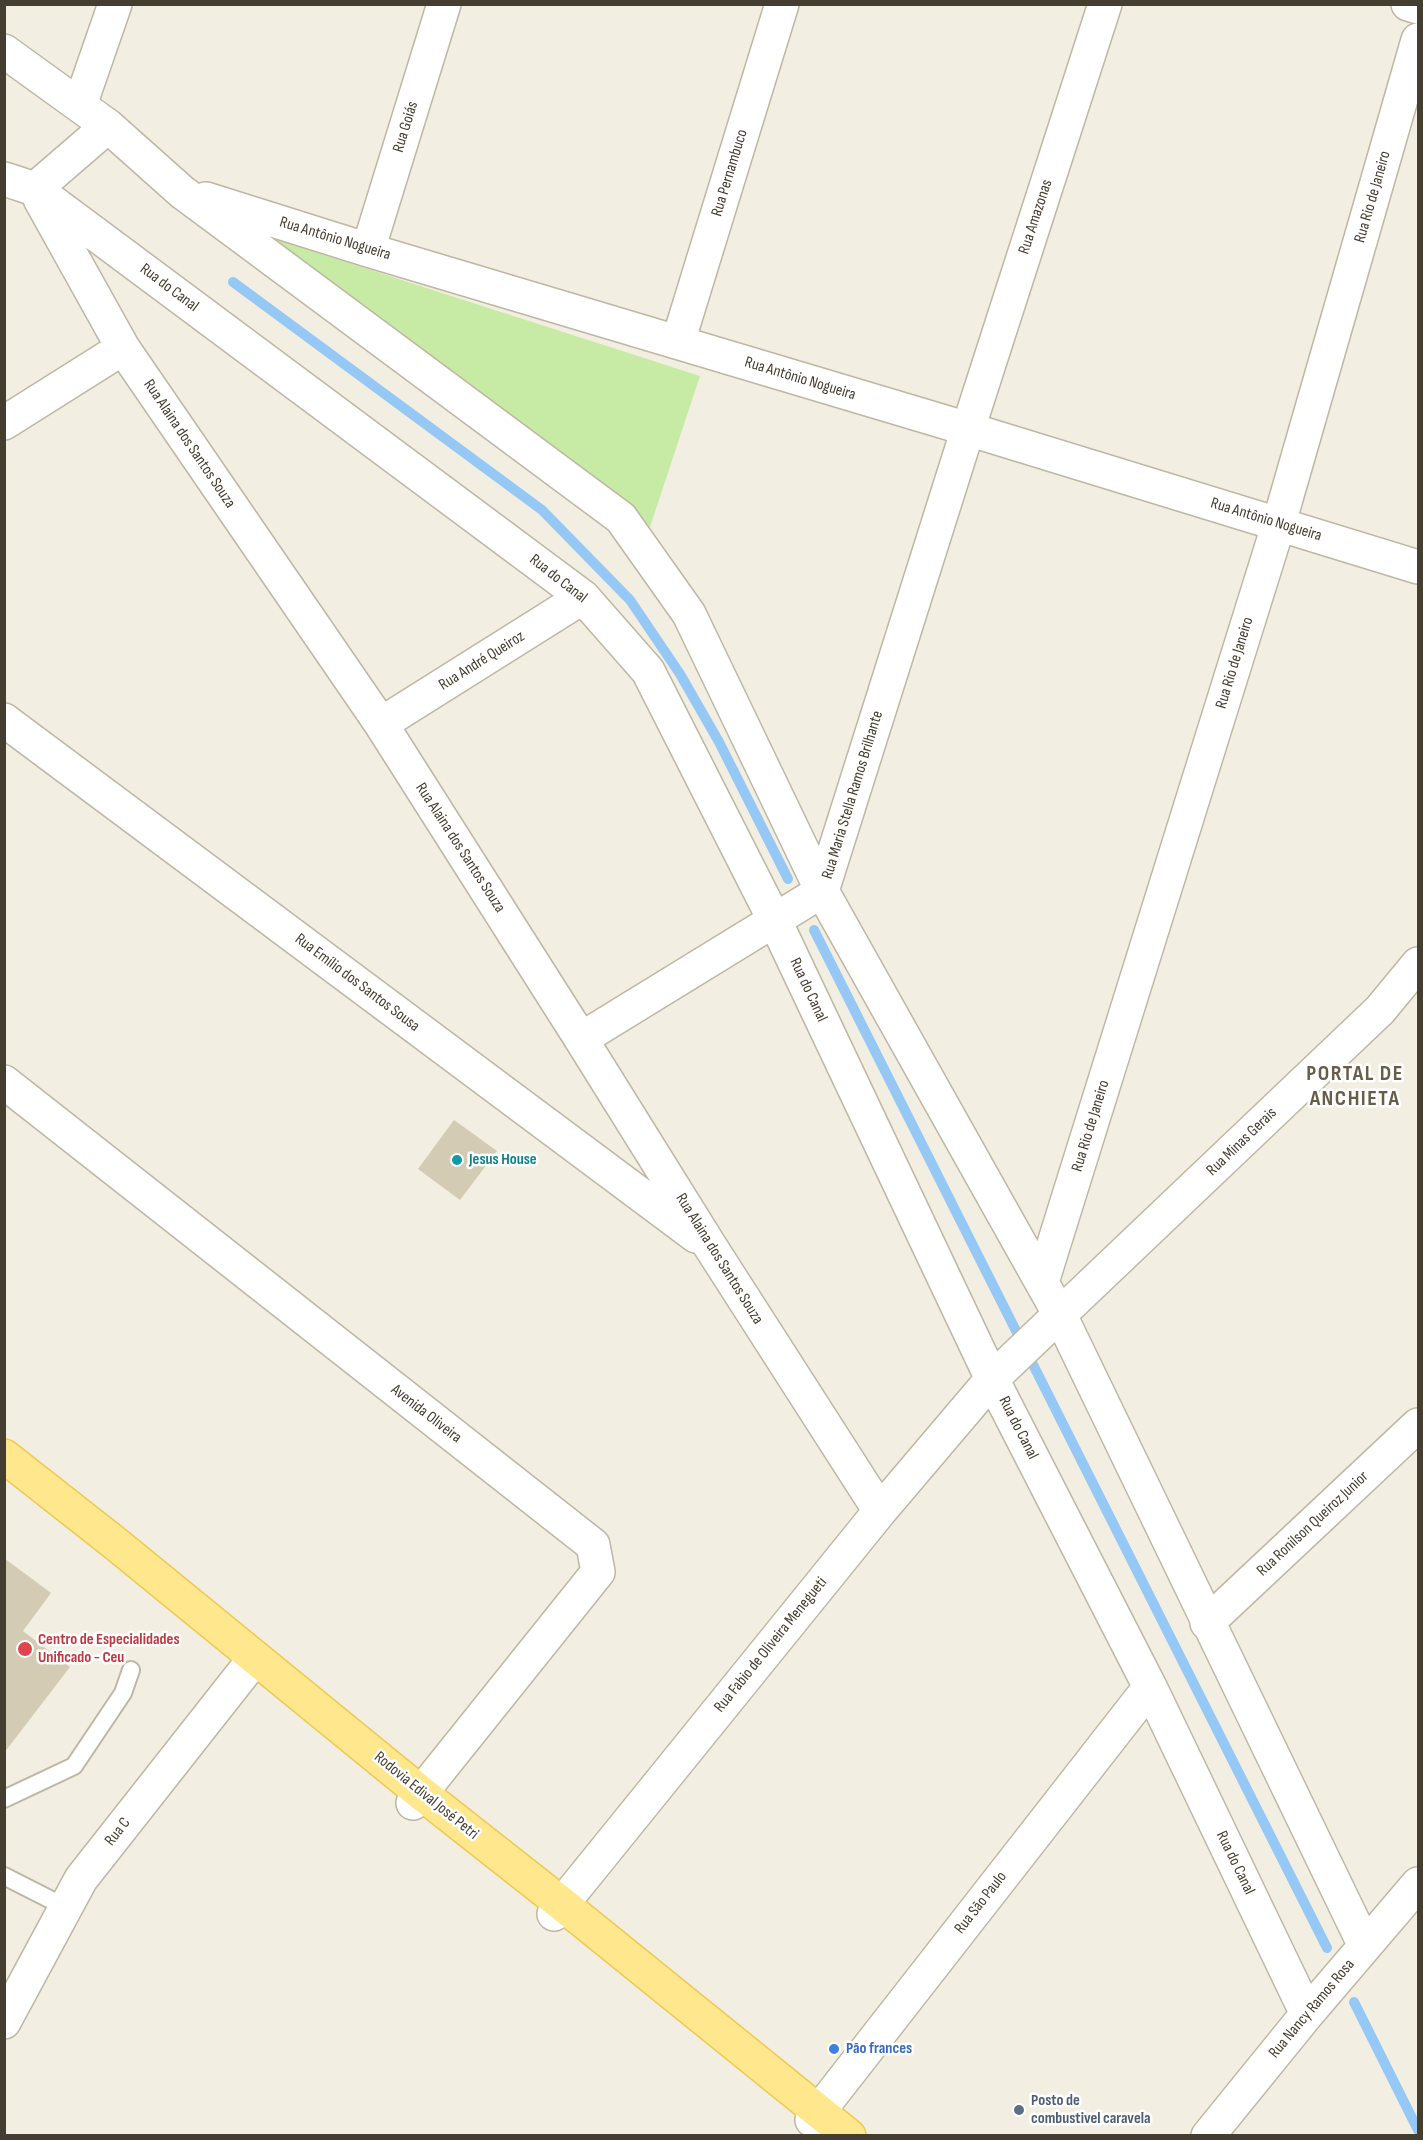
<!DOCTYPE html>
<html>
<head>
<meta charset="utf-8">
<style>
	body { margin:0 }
	#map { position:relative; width:1423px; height:2140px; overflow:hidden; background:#f2eee1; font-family:"Sofia Sans Condensed",sans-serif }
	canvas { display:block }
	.frame { position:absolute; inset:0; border:6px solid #443e31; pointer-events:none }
</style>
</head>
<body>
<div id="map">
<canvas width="1423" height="2140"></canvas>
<div class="frame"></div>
</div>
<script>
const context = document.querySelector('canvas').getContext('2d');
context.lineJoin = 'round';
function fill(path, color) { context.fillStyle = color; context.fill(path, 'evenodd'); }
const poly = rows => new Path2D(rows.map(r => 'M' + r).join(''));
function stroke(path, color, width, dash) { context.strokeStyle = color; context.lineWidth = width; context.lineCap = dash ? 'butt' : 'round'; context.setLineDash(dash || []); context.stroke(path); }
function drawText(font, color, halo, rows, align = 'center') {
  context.font = font + ' "Sofia Sans Condensed",sans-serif'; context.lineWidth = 5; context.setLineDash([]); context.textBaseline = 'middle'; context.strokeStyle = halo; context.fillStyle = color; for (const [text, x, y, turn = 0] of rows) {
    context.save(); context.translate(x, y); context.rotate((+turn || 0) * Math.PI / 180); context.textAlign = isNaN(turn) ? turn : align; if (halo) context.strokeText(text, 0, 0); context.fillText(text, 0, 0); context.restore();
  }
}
fill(poly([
	[268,237,700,376,650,527]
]), '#c7eba5');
stroke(poly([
	[233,282,542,510,630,600,680,674,719,742,788,879],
	[814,930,1327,1948],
	[1354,2002,1418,2130]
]), '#96c8f6', 10);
fill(poly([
	[454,1120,497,1151,460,1200,418,1169],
	[4,1558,51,1593,23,1631,70,1667,4,1753]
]), '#d4cbb5');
const service = poly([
	[4,1799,74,1766,123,1693,131,1670],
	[4,1876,65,1907]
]);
const minor = poly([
	[1408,4,1418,7],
	[4,51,108,126,182,192,621,518,689,614,822,891,1060,1315,1365,1946],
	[80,105,115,4],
	[4,179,35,189,583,597,648,671,775,921,992,1379,1150,1687,1307,2014],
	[35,189,108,126],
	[40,199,123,348,381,724,581,1039,710,1246,880,1511],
	[206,199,368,250,968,429,1418,567],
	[368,250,444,4],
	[678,342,782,4],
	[4,423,123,348],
	[4,720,696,1236],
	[381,724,583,597],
	[581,1039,822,891,968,429,1105,4],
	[4,1082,593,1545,598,1572,413,1803],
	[1042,1282,1279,523,1418,40],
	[1207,1623,1418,1425],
	[554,1914,880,1511,992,1379,1380,1010,1418,964],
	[4,2022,81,1879,255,1658],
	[812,2120,1150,1687],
	[1208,2136,1307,2014,1418,1884]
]);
const primary = poly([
	[4,1456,116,1544,421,1793,562,1904,849,2136]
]);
stroke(service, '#beb7a3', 20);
stroke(minor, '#beb7a3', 36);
stroke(primary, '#edca54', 36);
stroke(service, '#fff', 16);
stroke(minor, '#fff', 33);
stroke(primary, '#ffe78d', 33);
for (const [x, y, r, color] of [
	[457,1160,6,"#0f9aa8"],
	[25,1649,8,"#e0444e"],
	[834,2049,6,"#3f7fe0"],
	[1019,2110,6,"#5c6f8a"]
]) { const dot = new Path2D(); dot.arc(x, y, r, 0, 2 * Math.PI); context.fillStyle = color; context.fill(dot); stroke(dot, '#fff', 2); }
drawText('16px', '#443e31', '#fff', [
	["Rua Goiás",406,127,-73],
	["Rua Pernambuco",730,173,-73],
	["Rua Rio de Janeiro",1373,197,-74],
	["Rua Amazonas",1036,217,-72],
	["Rua Antônio Nogueira",335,239,17],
	["Rua do Canal",169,288,37],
	["Rua Antônio Nogueira",800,379,17],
	["Rua Alaina dos Santos Souza",189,444,56],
	["Rua Antônio Nogueira",1266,520,17],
	["Rua do Canal",558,579,38],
	["Rua André Queiroz",482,661,-32],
	["Rua Rio de Janeiro",1235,663,-73],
	["Rua Maria Stella Ramos Brilhante",853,795,-73],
	["Rua Alaina dos Santos Souza",460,848,57],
	["Rua Emílio dos Santos Sousa",357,983,37],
	["Rua do Canal",808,990,65],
	["Rua Rio de Janeiro",1091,1126,-73],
	["Rua Minas Gerais",1242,1142,-44],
	["Rua Alaina dos Santos Souza",719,1259,58],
	["Avenida Oliveira",426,1414,38],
	["Rua do Canal",1018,1428,63],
	["Rua Ronilson Queiroz Junior",1313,1524,-43],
	["Rua Fabio de Oliveira Menegueti",771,1645,-51],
	["Rodovia Edival José Petri",426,1796,39],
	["Rua C",118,1832,-52],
	["Rua do Canal",1235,1863,64],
	["Rua São Paulo",981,1903,-52],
	["Rua Nancy Ramos Rosa",1312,2009,-50]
]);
drawText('bold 16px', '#0d838f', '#fff', [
	["Jesus House",469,1160]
], 'left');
drawText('bold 16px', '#be3a42', '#fff', [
	["Centro de Especialidades",38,1640],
	["Unificado - Ceu",38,1658]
], 'left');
drawText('bold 16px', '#366cbe', '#fff', [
	["Pão frances",846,2049]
], 'left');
drawText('bold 16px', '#4e5e75', '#fff', [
	["Posto de",1031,2101],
	["combustivel caravela",1031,2119]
], 'left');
context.letterSpacing = '1.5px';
drawText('bold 22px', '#675d48', '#fff', [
	["PORTAL DE",1355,1074],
	["ANCHIETA",1355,1099]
]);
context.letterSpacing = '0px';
</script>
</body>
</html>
